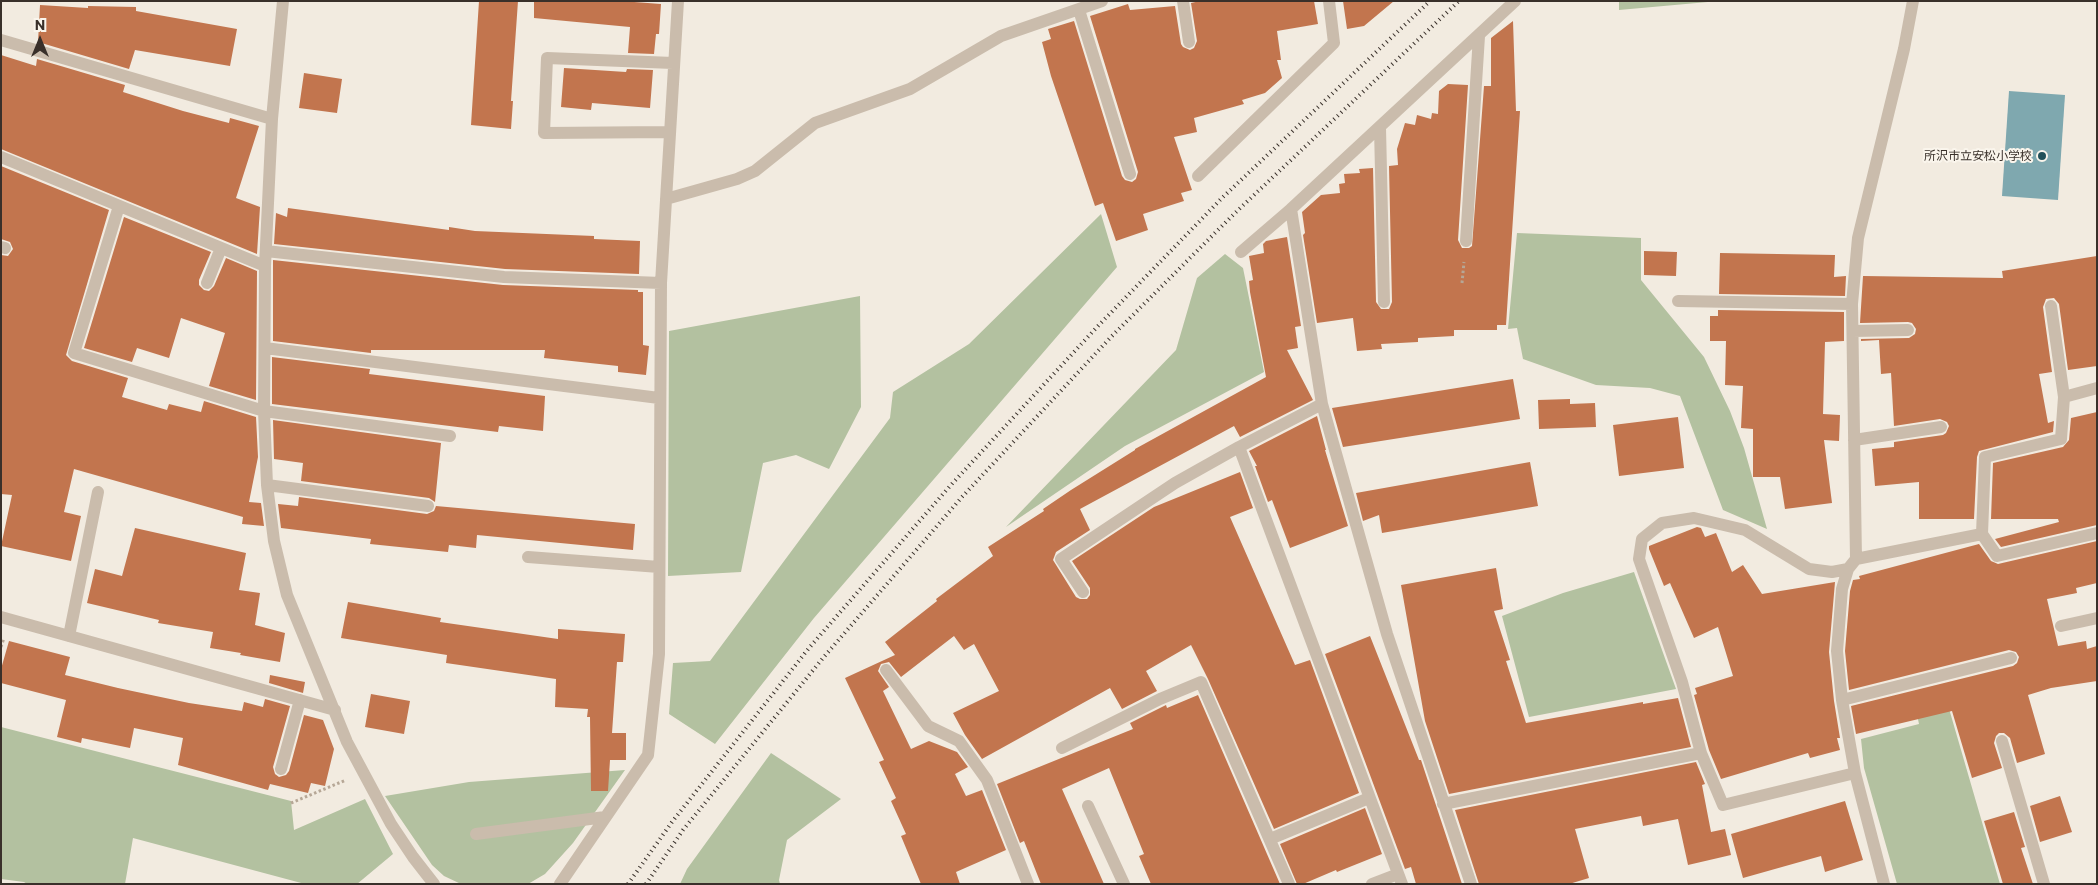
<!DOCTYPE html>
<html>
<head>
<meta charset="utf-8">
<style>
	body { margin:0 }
	#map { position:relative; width:2098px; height:885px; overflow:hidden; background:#f2ebe0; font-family:Commissioner,sans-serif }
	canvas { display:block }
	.frame { position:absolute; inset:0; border:2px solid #39302a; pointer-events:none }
	.north { position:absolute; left:15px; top:15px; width:50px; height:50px; -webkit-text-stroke:4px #faf5ec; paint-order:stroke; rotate:0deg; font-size:14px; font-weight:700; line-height:20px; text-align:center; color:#39302a }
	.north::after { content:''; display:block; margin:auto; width:18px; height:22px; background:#39302a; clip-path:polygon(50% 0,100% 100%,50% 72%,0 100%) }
</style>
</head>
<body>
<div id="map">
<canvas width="2098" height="885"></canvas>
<div class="frame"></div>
<div class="north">N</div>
</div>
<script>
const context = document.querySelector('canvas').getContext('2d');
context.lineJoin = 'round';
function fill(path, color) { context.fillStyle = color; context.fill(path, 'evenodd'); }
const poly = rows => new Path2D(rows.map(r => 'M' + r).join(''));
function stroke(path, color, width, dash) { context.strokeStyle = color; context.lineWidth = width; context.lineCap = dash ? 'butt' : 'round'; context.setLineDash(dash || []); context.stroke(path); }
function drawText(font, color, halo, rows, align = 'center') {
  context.font = font + ' Commissioner,"Noto Sans JP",sans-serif'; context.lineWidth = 4; context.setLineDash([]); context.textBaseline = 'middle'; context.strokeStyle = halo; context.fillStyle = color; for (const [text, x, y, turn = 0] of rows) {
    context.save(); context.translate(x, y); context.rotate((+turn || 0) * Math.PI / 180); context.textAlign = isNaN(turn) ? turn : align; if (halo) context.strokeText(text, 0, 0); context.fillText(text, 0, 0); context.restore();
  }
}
fill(poly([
	[1619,1,1719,1,1619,10],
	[1101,214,1117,267,814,618,715,744,669,714,673,663,710,661,890,418,893,392,969,344],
	[1517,233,1641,238,1641,280,1704,357,1730,411,1744,448,1767,529,1723,510,1680,396,1650,388,1596,385,1523,359,1517,328,1508,329],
	[1225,254,1243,268,1264,372,1125,446,1006,527,1176,350,1197,278],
	[860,296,861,407,829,469,796,455,763,463,741,572,668,576,669,331],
	[1634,572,1676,689,1529,717,1502,616,1563,593],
	[1943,688,2000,884,1897,884,1864,768,1861,739,1919,724,1913,696],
	[1,727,291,801,294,830,365,799,393,854,357,884,305,884,133,838,125,884,27,884,24,882,1,879],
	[771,753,841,799,787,840,779,880,780,884,680,884,687,869],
	[625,770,573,843,545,874,528,884,461,884,444,876,432,865,385,796,469,782]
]), '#b3c1a0');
fill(poly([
	[2009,91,2065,95,2058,200,2002,196]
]), '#7fa8af');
fill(poly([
	[479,1,518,1,511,101,513,101,511,129,471,125],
	[534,1,621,1,661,4,659,34,656,34,654,54,628,53,630,27,534,18],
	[1200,1,1314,1,1318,24,1277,31,1281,60,1277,60,1282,78,1265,93,1242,100,1244,104,1194,118,1197,132,1174,137,1192,190,1181,193,1184,201,1143,214,1148,230,1116,241,1103,203,1095,206,1051,76,1042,42,1051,39,1048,29,1074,21,1122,176,1125,180,1132,182,1136,179,1138,172,1090,16,1128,4,1130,10,1175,6,1181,44,1183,47,1190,50,1194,48,1197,41,1191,3],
	[1343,1,1394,1,1364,26,1347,29],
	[40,5,88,8,88,6,136,7,136,11,237,29,230,66,135,50,129,69,38,42],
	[1513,21,1516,111,1520,111,1506,325,1497,325,1497,330,1454,330,1454,336,1418,338,1418,342,1381,344,1382,349,1357,351,1353,318,1317,323,1303,235,1305,233,1302,212,1321,195,1340,193,1339,184,1345,183,1344,174,1360,173,1359,169,1373,168,1376,302,1381,309,1389,309,1392,302,1389,166,1398,165,1397,149,1405,123,1415,125,1417,115,1431,119,1432,113,1438,114,1439,91,1448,84,1468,85,1458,240,1462,248,1469,248,1472,246,1484,86,1491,86,1491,38],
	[1,55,36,66,37,59,125,85,123,92,183,111,229,123,230,118,259,126,236,198,260,207,257,254,1,149],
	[564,68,626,72,627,69,653,70,650,108,592,103,591,110,561,107],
	[304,73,342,79,337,113,299,108],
	[1,166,109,210,66,355,72,361,128,378,122,397,167,410,169,404,201,412,204,401,256,417,258,457,249,502,261,503,264,526,242,524,243,517,74,469,64,512,81,516,71,561,1,546,12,495,1,494,1,255,8,256,13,249,10,242,1,239],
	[288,208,449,230,449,227,475,231,594,236,594,239,640,241,639,274,505,269,274,244,276,213,287,217],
	[124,217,211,252,199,280,199,285,204,290,209,291,214,286,226,258,257,271,256,400,209,386,225,333,181,318,169,358,137,348,132,362,84,348],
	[1287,237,1301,326,1295,327,1298,348,1287,350,1313,400,1240,437,1234,426,1080,509,1090,530,1056,552,1053,560,1076,597,1080,599,1087,599,1090,595,1090,588,1072,561,1154,507,1240,472,1253,508,1230,517,1295,665,1310,660,1359,793,1274,829,1208,679,1191,645,1146,671,1157,691,1122,709,1110,688,982,759,965,735,953,713,999,691,974,644,964,650,954,636,901,677,889,662,881,664,878,671,889,687,883,691,911,749,929,741,957,752,968,767,955,774,966,796,982,790,1006,850,956,872,960,884,921,884,901,836,906,834,891,801,896,798,879,762,884,760,845,678,895,655,885,642,937,601,936,599,993,556,988,547,1044,511,1043,509,1071,490,1135,450,1135,449,1266,377,1250,292,1249,281,1253,280,1249,256,1264,253,1263,244,1266,241],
	[1644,251,1677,252,1676,276,1644,275],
	[1720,253,1835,255,1834,277,1846,276,1845,296,1719,294],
	[2097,256,2097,366,2068,370,2059,304,2054,298,2046,299,2043,307,2052,372,2039,374,2048,423,2054,421,2053,432,1979,451,1977,457,1974,519,1919,519,1919,482,1875,486,1872,449,1894,447,1894,442,1943,435,1946,433,1949,426,1947,422,1940,419,1894,426,1891,373,1881,374,1879,340,1861,341,1861,339,1909,338,1915,334,1916,329,1912,323,1908,322,1860,323,1863,276,2003,278,2002,271],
	[273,260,503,285,638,290,638,292,643,292,643,345,649,346,646,375,618,372,618,366,544,358,545,350,371,350,371,353,273,341],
	[1718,310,1844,312,1844,341,1825,342,1823,414,1840,415,1839,441,1824,440,1832,503,1785,509,1780,477,1753,477,1753,429,1741,428,1743,386,1725,385,1726,341,1710,341,1710,316,1718,316],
	[272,357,370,369,369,374,545,396,543,431,499,426,498,432,272,404],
	[1513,379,1520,419,1343,447,1332,408],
	[1570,399,1570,404,1595,403,1596,427,1539,429,1538,400],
	[2097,412,2097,525,2001,547,1995,539,2059,522,2058,519,1991,519,1993,463,2063,447,2069,440,2071,418],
	[1317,416,1326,450,1325,450,1348,526,1290,548,1272,500,1268,502,1255,466,1257,466,1249,451],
	[1678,417,1684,468,1619,476,1613,425],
	[273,420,441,443,435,502,429,498,301,481,303,463,274,459],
	[1530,462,1538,506,1382,533,1379,515,1363,521,1356,493],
	[299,497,427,514,434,511,436,506,635,524,633,550,477,535,476,548,449,545,448,552,370,544,371,539,281,528,278,504,298,506],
	[1697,527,1701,528,1705,537,1716,533,1732,572,1743,565,1762,594,1835,582,1829,652,1834,701,1840,738,1837,738,1840,750,1810,758,1808,753,1721,779,1709,750,1694,695,1697,694,1695,688,1733,676,1718,627,1694,638,1670,583,1664,586,1649,549,1649,546],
	[135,528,246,553,239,590,260,593,255,625,285,633,280,662,240,655,241,653,210,648,213,632,158,623,159,620,87,603,95,569,122,576],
	[2097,541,2097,583,2076,588,2077,593,2047,599,2058,646,2086,641,2087,649,2097,646,2097,681,2051,688,2028,695,2045,754,2017,763,2010,738,2004,733,1999,733,1996,736,1994,743,2002,768,1972,778,1952,711,1856,734,1851,706,2013,666,2017,663,2019,657,2016,652,2009,650,1849,690,1845,651,1850,591,1853,580,1860,579,1859,576,1979,544,1991,561,1998,564],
	[1496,568,1503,609,1494,611,1510,660,1506,661,1526,723,1643,702,1643,704,1678,698,1691,747,1449,794,1425,721,1401,585],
	[348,602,441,618,440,622,558,639,558,629,625,634,623,662,617,662,612,733,626,733,626,760,610,760,608,791,591,791,590,717,587,717,588,709,555,707,556,679,446,663,447,655,341,638],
	[1370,636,1419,760,1421,760,1462,884,1416,884,1411,867,1405,869,1325,654],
	[9,641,70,657,65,675,118,688,189,703,242,711,244,702,263,707,265,699,290,706,273,767,275,774,279,777,286,775,289,771,304,715,323,720,334,749,325,786,311,783,308,793,270,784,268,790,178,765,183,738,134,728,130,748,82,738,81,743,57,737,66,700,1,683,1,669],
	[270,675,305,682,303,693,269,683],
	[371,694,410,701,404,734,365,727],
	[1198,695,1280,884,1151,884,1139,856,1144,854,1109,768,1062,789,1104,884,1041,884,1024,841,1020,843,997,784,1133,729,1130,723,1166,705,1167,708],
	[1696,762,1705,784,1702,785,1711,832,1725,829,1731,855,1688,865,1678,819,1643,826,1641,816,1575,829,1589,878,1569,884,1479,884,1455,810],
	[2060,796,2072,832,2040,842,2030,806],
	[1845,801,1863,860,1825,872,1821,856,1743,878,1731,834],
	[1365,808,1382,854,1337,872,1336,870,1303,884,1297,884,1280,844],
	[2014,812,2025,847,2021,848,2033,884,2003,884,1984,821]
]), '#c2754e');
stroke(poly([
	[1462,283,1464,262],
	[1,647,4,638],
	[291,803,346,780]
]), '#b6a796', 3, [2.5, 2.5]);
stroke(poly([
	[283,1,272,119,265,266,264,411,267,485,274,541,287,595,347,742,391,824,413,857,434,884],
	[1183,1,1189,42],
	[1079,10,1130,174],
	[1,40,272,119],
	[1380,128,1384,302],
	[669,132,544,133,547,58,673,63],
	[1,157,265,266],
	[1198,176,1334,43,1329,1],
	[666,199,737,179,755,171,815,123,910,89,1001,36,1102,1],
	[119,206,74,353,264,411,450,436],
	[1466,241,1479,36],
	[1,247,5,248],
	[266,251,504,277,661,283],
	[1241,252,1291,209],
	[207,283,221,248],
	[1678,301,1852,304],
	[1853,331,1908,330],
	[265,348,659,398],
	[2064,397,2097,388],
	[1322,404,1239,447,1402,884],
	[1854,440,1941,427],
	[267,485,428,506],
	[1982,534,1997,556,2097,533],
	[528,557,659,567],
	[1856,559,1982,534,1985,457,2061,439,2064,397,2051,306],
	[1083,592,1061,559,1175,483,1239,447],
	[1,617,335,710],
	[2061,626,2097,618],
	[69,636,98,492],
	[886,670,928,726,959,741,987,780,1028,884],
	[1842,700,2011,658],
	[2002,741,2044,884],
	[1062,748,1160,699,1201,682,1289,884],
	[1701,753,1682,682,1639,559,1642,539,1662,523,1694,518,1745,530,1809,569,1832,572,1848,569],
	[281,769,300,700],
	[1443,804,1701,753,1723,805,1855,773],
	[1088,806,1124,884],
	[476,834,605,817],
	[1270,839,1369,798],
	[560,884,648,755,659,654,661,283,678,1],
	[1372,884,1398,874],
	[1471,884,1387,634,1322,404,1291,209,1515,1],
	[1884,884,1855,773,1842,700,1837,651,1842,589,1848,569,1856,559,1852,304,1858,238,1904,49,1913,1]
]), '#cabcac', 12);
stroke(poly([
	[628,884,672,822,809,648,950,486,1098,326,1222,198,1430,1],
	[646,884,683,830,823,658,962,497,1111,337,1235,213,1459,1]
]), '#39302a', 4, [1, 4]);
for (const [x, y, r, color] of [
	[2042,156,5,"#215059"]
]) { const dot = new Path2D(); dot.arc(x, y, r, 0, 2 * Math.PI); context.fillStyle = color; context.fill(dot); stroke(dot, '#faf5ec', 2); }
drawText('12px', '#39302a', '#faf5ec', [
	["所沢市立安松小学校",2032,156]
], 'right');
</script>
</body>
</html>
